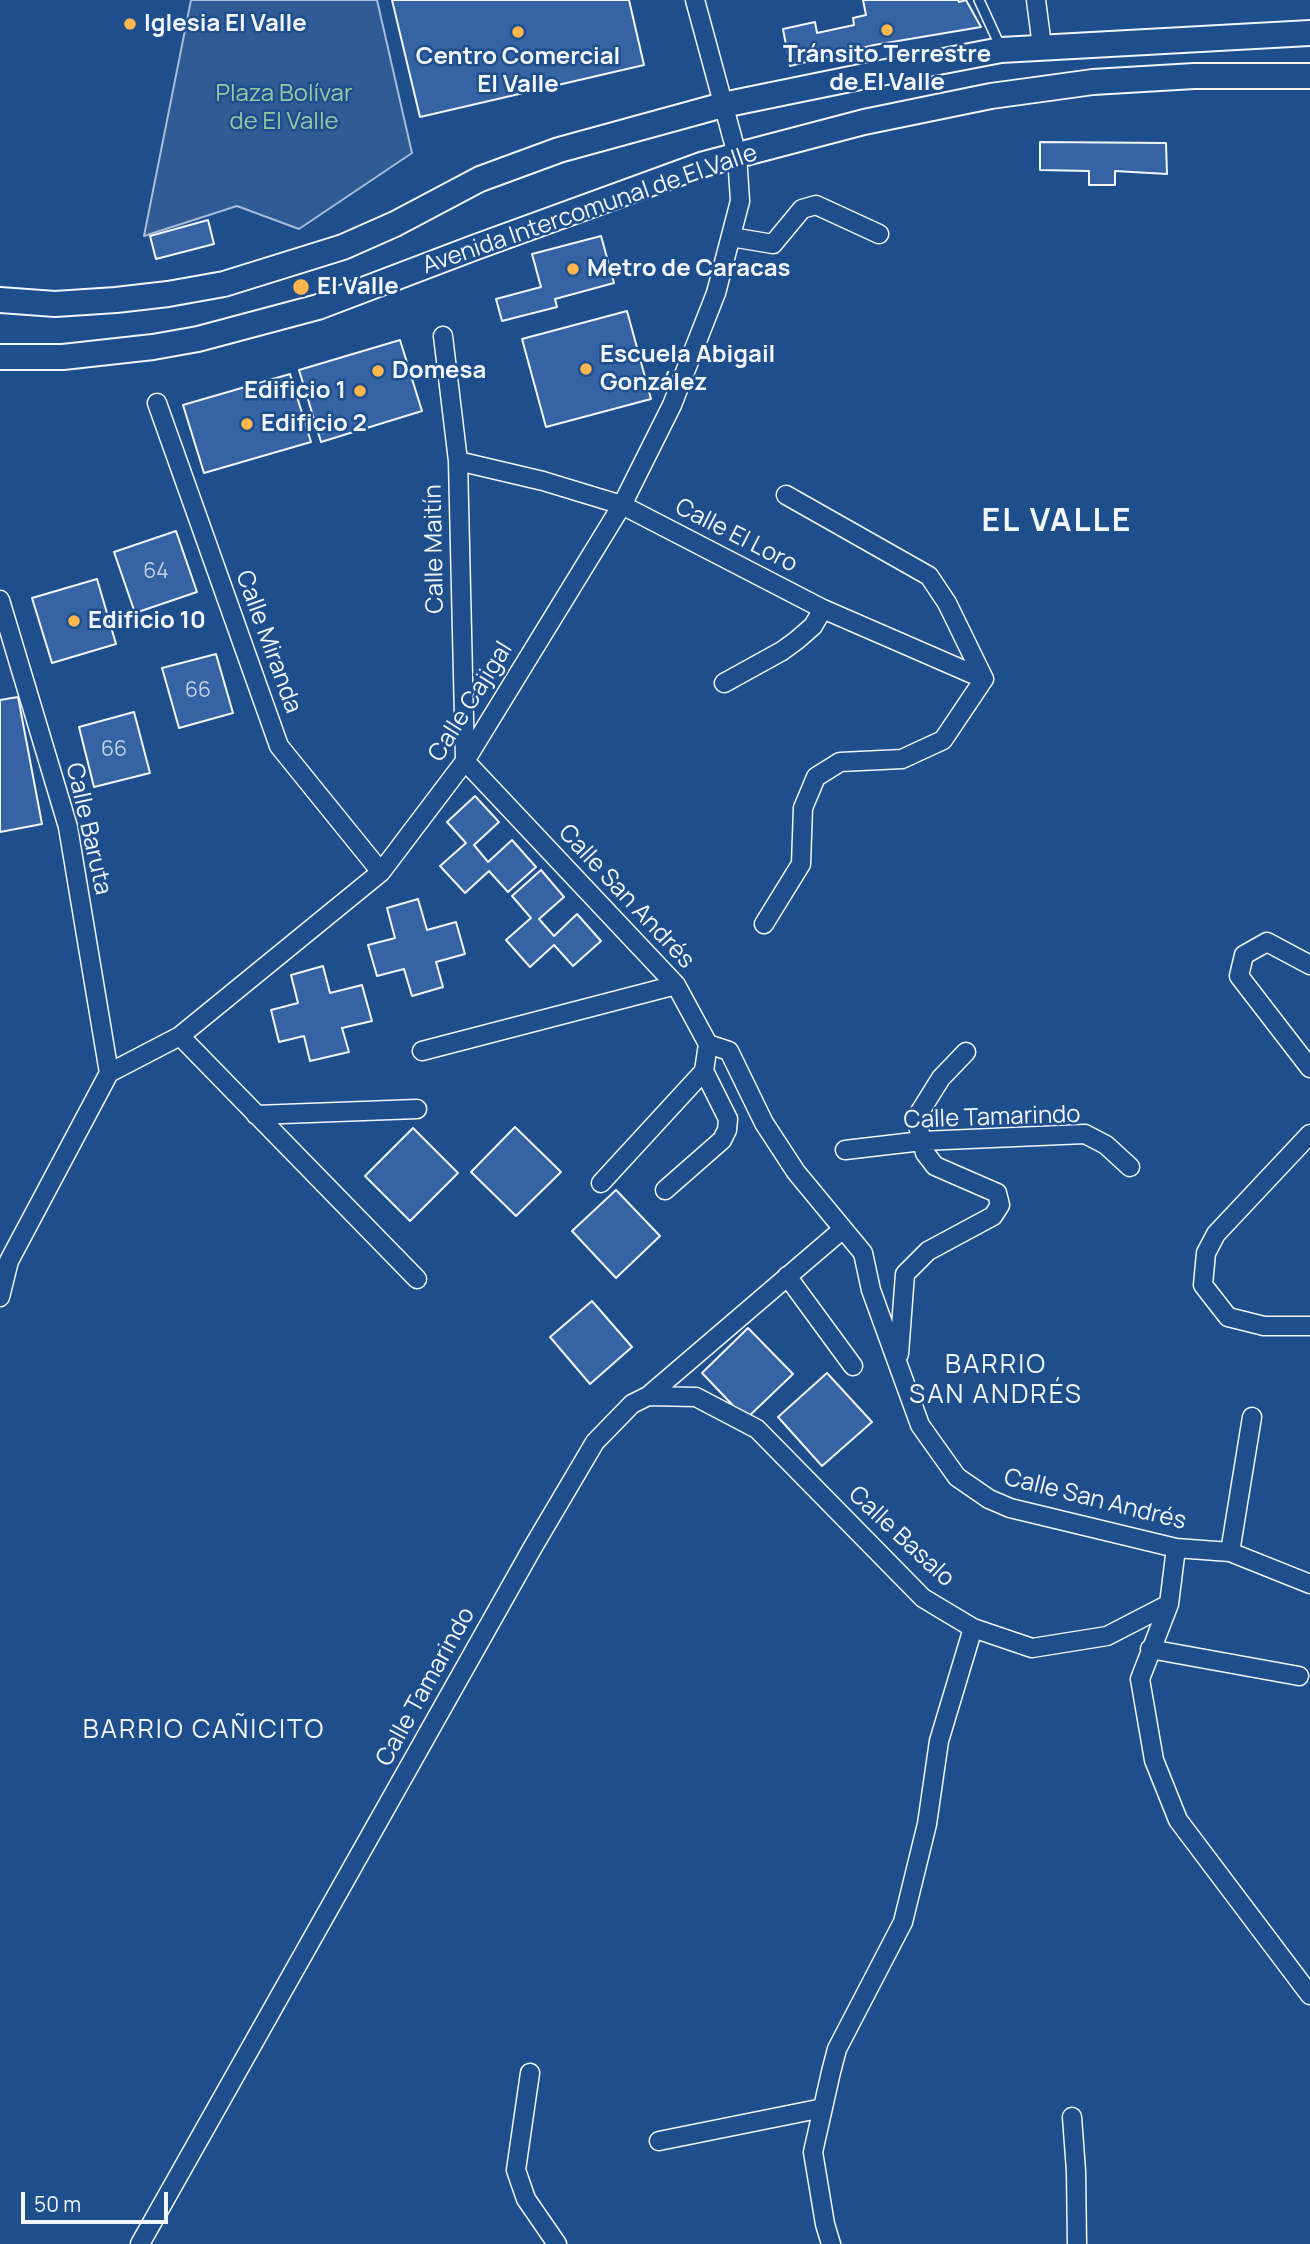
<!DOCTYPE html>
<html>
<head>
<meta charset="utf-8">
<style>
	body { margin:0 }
	#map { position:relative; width:1310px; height:2244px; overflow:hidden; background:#1f4e8c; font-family:Manrope,sans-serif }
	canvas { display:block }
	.scale { position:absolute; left:21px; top:2192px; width:147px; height:32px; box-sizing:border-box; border:4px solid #f2f6ff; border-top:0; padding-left:9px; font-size:21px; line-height:24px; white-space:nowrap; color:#f2f6ff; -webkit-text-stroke:5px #1f4e8c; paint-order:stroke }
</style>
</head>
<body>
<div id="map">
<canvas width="1310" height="2244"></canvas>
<div class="scale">50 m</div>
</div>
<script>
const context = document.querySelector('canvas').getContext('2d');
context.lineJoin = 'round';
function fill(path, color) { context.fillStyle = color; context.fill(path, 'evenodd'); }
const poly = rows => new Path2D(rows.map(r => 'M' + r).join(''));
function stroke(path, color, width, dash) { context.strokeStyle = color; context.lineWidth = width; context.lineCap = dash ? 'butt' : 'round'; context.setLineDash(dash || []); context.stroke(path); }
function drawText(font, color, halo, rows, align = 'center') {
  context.font = font + ' Manrope,sans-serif'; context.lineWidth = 5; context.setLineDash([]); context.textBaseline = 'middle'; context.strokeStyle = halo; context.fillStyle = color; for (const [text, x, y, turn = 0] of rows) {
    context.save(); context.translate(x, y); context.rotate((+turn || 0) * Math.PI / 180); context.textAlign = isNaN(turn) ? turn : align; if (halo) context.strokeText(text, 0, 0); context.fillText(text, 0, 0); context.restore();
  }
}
const built = poly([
	[191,0,377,0,412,153,299,229,237,206,144,236,191,0]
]);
fill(built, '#305b95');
stroke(built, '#a8bbd7', 2);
const building = poly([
	[392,0,629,0,644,65,420,117,392,0],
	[863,0,958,0,959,2,966,0,981,27,874,45,790,66,783,29,815,22,817,33,854,25,853,18,866,15,863,0],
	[1040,142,1166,143,1167,174,1115,171,1115,185,1089,185,1089,171,1040,170,1040,142],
	[208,220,214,244,156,259,150,236,208,220],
	[601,236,614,283,555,299,557,307,502,321,496,299,541,287,532,254,601,236],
	[627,311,651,399,546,427,522,339,627,311],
	[400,340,422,411,321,442,299,370,400,340],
	[290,374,311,442,204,473,183,405,290,374],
	[176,531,197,592,135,613,114,552,176,531],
	[97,579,116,644,52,663,32,598,97,579],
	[216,654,233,713,179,728,162,668,216,654],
	[18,697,42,824,0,832,0,700,18,697],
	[134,712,150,773,94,787,79,727,134,712],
	[475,796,499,822,474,845,488,862,512,840,536,867,508,892,489,871,465,893,440,866,466,843,447,822,475,796],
	[541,870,564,897,539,919,554,936,577,914,601,941,573,966,554,945,530,967,506,940,531,918,512,896,541,870],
	[418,899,427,930,456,922,465,954,436,962,443,987,412,996,404,969,377,976,368,945,395,938,387,908,418,899],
	[323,966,330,993,362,985,372,1021,342,1028,349,1052,310,1061,304,1036,279,1042,271,1010,298,1003,291,975,323,966],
	[515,1127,561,1172,516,1216,471,1172,515,1127],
	[413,1128,458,1173,410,1221,365,1176,413,1128],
	[616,1190,660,1236,616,1278,572,1231,616,1190],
	[592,1301,632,1347,590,1384,550,1337,592,1301],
	[748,1328,793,1374,746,1419,702,1373,748,1328],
	[827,1373,872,1422,822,1466,778,1417,827,1373]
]);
fill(building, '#3563a3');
stroke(building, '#f2f6ff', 2);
const service = poly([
	[979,0,1001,48]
]);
const minor = poly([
	[1036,0,1042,46],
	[731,237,773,244,802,209,816,205,879,234],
	[443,336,458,461,465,761],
	[157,403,279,746,381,872],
	[458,461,543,481,622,505,823,609,984,679],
	[0,600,68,827,109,1073],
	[724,683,782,651,797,640,813,626,823,609],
	[465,761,676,985,708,1044,729,1051,764,1123,796,1172,863,1253,871,1290,920,1425,957,1477,989,1499,1010,1508,1176,1548,1230,1552,1310,1584],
	[764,924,801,864,803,808,816,777,840,762,902,759,943,740,984,679,947,603,929,576,786,495],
	[1310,965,1267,942,1244,955,1239,976,1310,1068],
	[180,1036,417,1279],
	[422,1051,676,985],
	[256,1115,417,1109],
	[1310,1134,1216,1234,1206,1253,1203,1285,1228,1317,1264,1326,1310,1326],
	[845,1150,922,1141,1085,1134,1106,1145,1130,1167],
	[601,1183,704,1071],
	[665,1190,722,1140,727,1130,728,1119,704,1071,708,1044],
	[787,1276,853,1366],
	[0,1297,9,1261,109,1073,180,1036,381,872,465,761,622,505,672,405,716,293,740,201,737,155,695,0],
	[899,1354,905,1274,928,1251,993,1216,1000,1205,997,1193,935,1166,925,1153,916,1118,941,1078,966,1052],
	[648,1396,696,1397,757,1429,923,1598,973,1628,1032,1648,1107,1636,1169,1604,1176,1548],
	[1230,1552,1252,1417],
	[1169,1604,1140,1679,1154,1760,1178,1820,1310,1995],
	[1150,1649,1299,1676],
	[530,2073,516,2170,526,2199,557,2244],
	[1072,2117,1076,2171,1077,2244],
	[659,2141,823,2108],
	[140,2244,533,1547,595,1442,632,1404,648,1396,843,1229],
	[831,2244,825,2224,813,2152,831,2072,837,2049,903,1922,927,1824,939,1741,973,1628]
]);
const secondary = poly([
	[0,300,55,304,116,300,168,294,224,284,343,247,395,224,480,179,559,150,723,105,865,76,1001,50,1310,33],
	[0,357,63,357,153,347,198,339,318,307,476,247,704,164,864,122,991,96,1093,82,1194,76,1310,76]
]);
stroke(service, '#f2f6ff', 12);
stroke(minor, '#f2f6ff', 21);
stroke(secondary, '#f2f6ff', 28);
stroke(service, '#1f4e8c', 9);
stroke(minor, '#1f4e8c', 18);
stroke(secondary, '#1f4e8c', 24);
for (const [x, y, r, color] of [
	[130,24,7,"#ffb74d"],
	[887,30,7,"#ffb74d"],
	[518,32,7,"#ffb74d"],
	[573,269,7,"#ffb74d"],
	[301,287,9,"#ffb74d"],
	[586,369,7,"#ffb74d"],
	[378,371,7,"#ffb74d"],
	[360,391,7,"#ffb74d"],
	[247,424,7,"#ffb74d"],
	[74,621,7,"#ffb74d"]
]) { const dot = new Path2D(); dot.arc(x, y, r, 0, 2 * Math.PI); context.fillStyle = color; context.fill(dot); stroke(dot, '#1f4e8c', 2.5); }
drawText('21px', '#c3d1e8', null, [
	["64",156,572],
	["66",198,691],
	["66",114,750]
]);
drawText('bold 24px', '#f2f6ff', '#1f4e8c', [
	["Iglesia El Valle",144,24],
	["Tránsito Terrestre",887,55,"center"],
	["de El Valle",887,83,"center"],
	["Centro Comercial",518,57,"center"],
	["El Valle",518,85,"center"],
	["Metro de Caracas",587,269],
	["El Valle",317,287],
	["Escuela Abigail",600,355],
	["González",600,383],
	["Domesa",392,371],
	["Edificio 1",346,391,"right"],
	["Edificio 2",261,424],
	["Edificio 10",88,621]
], 'left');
drawText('24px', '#97c8a6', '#1f4e8c', [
	["Plaza Bolívar",284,94],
	["de El Valle",284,122]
]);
drawText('24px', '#f2f6ff', '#1f4e8c', [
	["Avenida Intercomunal de El Valle",590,210,-19],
	["Calle El Loro",736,536,27],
	["Calle Maitín",435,549,-91],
	["Calle Miranda",268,642,70],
	["Calle Cajigal",471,702,-58],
	["Calle Baruta",88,829,77],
	["Calle San Andrés",626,897,47],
	["Calle Tamarindo",992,1118,-2],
	["Calle San Andrés",1095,1500,14],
	["Calle Basalo",901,1537,43],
	["Calle Tamarindo",426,1687,-61]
]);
context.letterSpacing = '2px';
drawText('26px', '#f2f6ff', '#1f4e8c', [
	["BARRIO",996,1366],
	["SAN ANDRÉS",996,1396],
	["BARRIO CAÑICITO",204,1731]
]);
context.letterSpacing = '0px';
context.letterSpacing = '2px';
drawText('bold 32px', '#f2f6ff', '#1f4e8c', [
	["EL VALLE",1057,522]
]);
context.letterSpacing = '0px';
</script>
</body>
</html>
